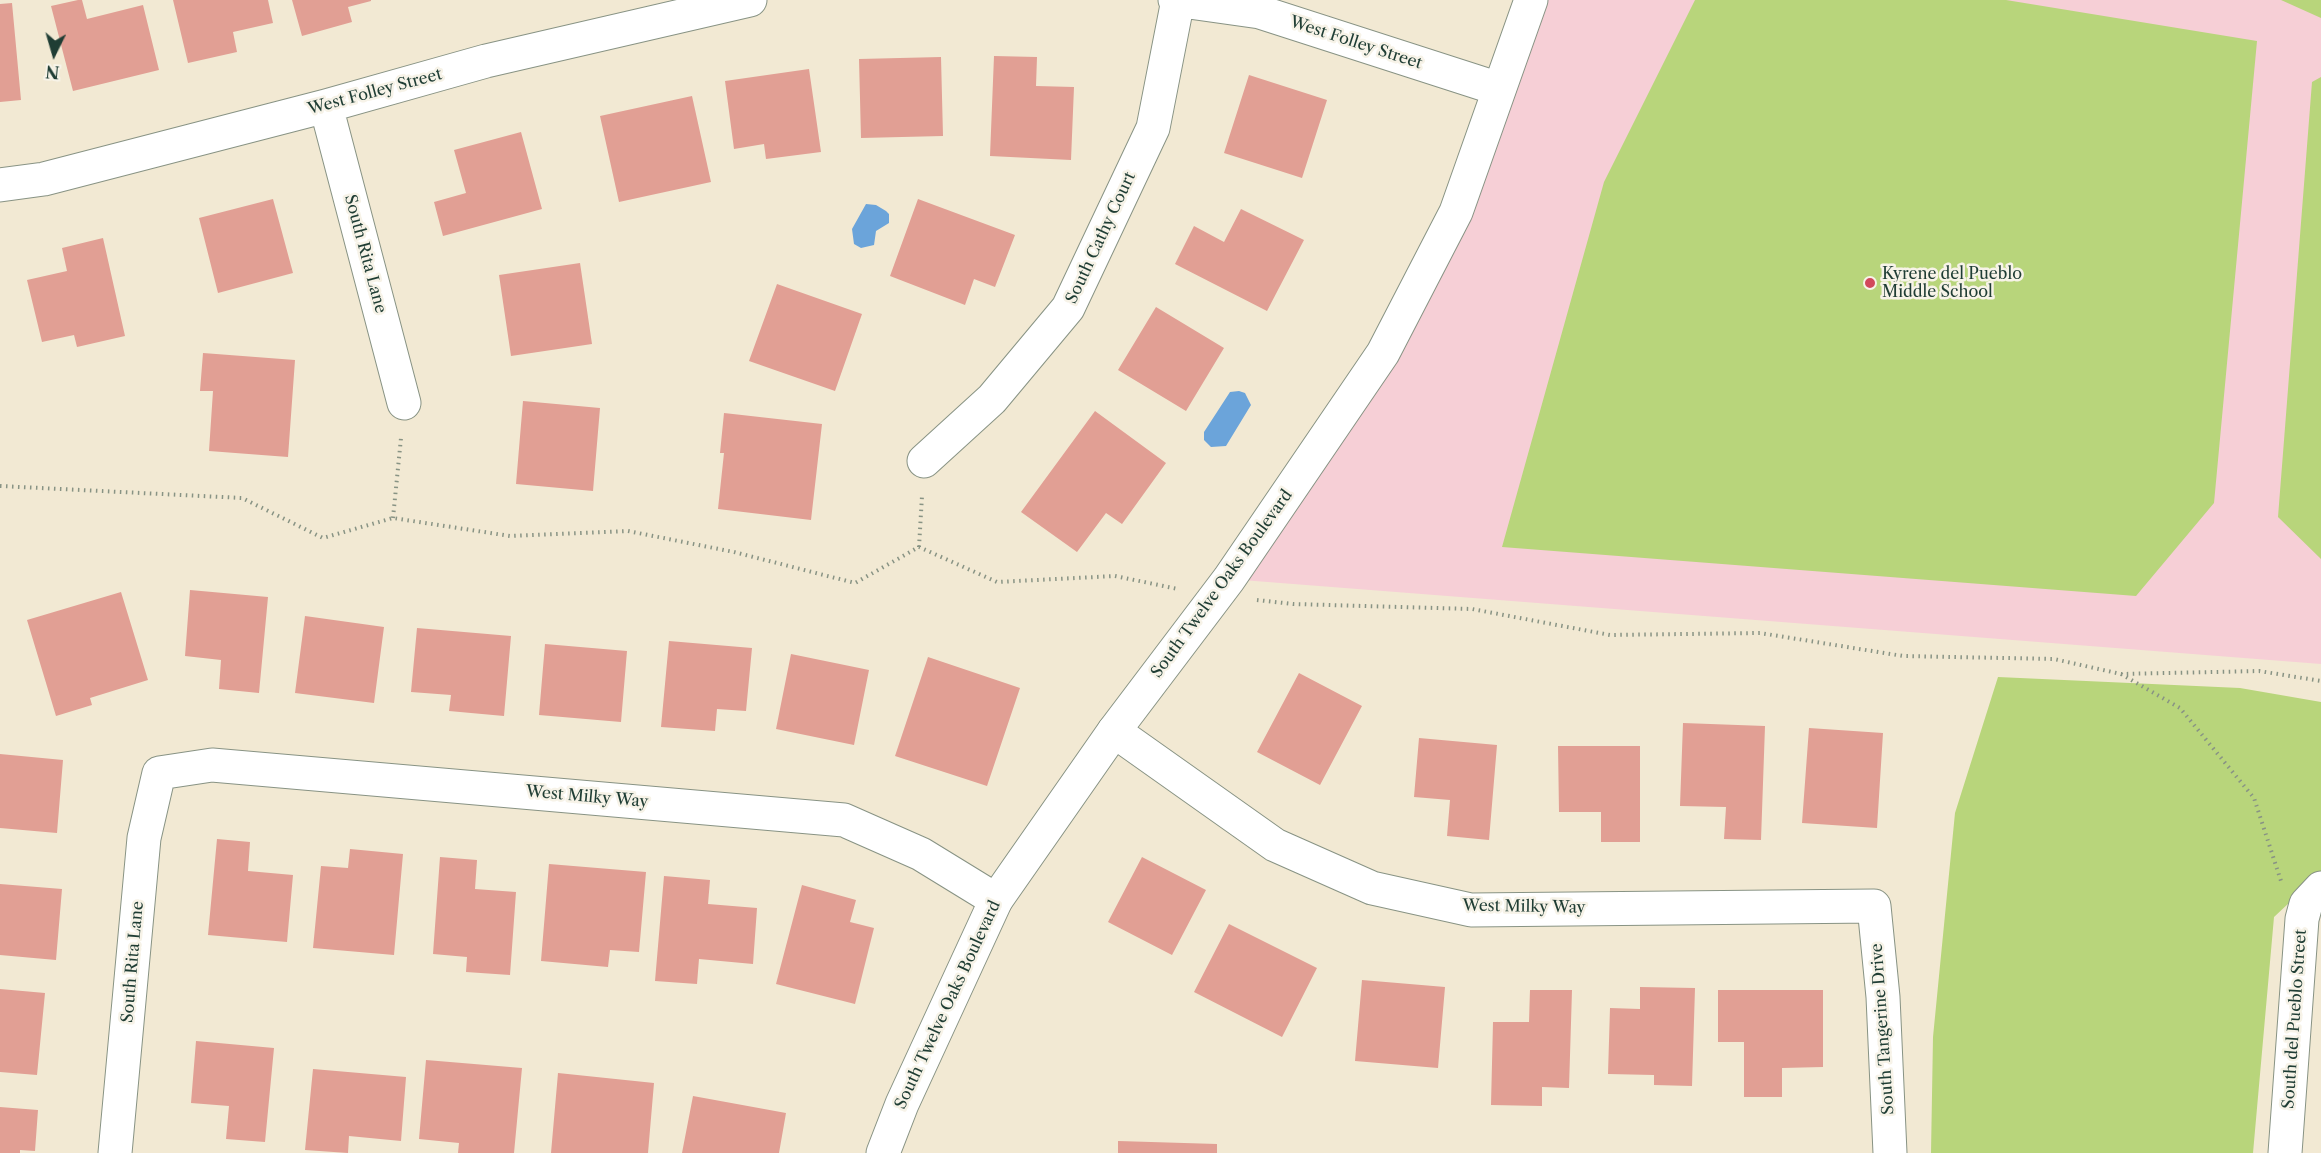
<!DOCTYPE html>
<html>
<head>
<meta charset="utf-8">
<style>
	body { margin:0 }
	#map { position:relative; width:2321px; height:1153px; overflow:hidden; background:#f2e9d3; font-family:"Libre Caslon Text",serif }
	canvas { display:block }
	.north { position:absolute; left:24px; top:24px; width:60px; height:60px; -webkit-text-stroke:4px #f7f3e8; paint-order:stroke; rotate:185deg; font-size:16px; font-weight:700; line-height:24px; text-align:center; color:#1f3d34 }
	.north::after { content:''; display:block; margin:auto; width:21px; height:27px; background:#1f3d34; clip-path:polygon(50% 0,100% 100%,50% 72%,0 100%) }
</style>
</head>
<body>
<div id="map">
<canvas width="2321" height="1153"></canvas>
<div class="north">N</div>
</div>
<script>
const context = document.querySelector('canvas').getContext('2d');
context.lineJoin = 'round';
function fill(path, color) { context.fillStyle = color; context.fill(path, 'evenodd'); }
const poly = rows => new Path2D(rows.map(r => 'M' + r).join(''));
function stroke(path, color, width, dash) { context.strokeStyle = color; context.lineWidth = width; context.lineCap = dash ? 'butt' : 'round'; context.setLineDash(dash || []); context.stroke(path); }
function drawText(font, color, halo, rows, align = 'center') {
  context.font = font + ' "Libre Caslon Text",serif'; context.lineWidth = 5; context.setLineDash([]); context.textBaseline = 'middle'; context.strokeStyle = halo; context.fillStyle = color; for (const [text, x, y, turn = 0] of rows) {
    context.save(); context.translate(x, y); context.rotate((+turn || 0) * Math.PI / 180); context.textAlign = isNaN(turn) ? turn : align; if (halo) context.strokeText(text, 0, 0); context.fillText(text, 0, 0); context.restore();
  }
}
fill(poly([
	[1531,0,2321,0,2321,664,1229,579,1383,353]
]), '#f6cfd6');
fill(poly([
	[1695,0,2006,0,2257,41,2214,503,2136,596,1502,547,1604,182],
	[2281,0,2321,0,2321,18],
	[2321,77,2321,559,2278,517,2312,82],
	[1998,677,2240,688,2321,702,2321,873,2274,917,2253,1153,1931,1153,1933,1037,1955,813]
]), '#b8d57b');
fill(poly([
	[866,204,876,205,886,211,889,214,889,223,876,231,874,245,861,248,854,244,852,229],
	[1239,391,1245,393,1251,405,1226,446,1211,447,1204,440,1204,432,1230,392]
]), '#6ba4da');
fill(poly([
	[78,0,82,0,87,19,143,5,159,70,73,91,51,6],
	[173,0,268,0,273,23,233,32,237,52,188,63],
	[292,0,371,0,371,1,348,7,352,22,302,36],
	[12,3,21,100,0,102,0,4],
	[994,56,1037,57,1036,86,1074,87,1071,160,990,156],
	[941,57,943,136,861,138,859,59],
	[809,69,821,152,766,159,764,144,734,149,725,81],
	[1249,75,1327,100,1302,178,1224,153],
	[692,96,711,182,619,202,600,116],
	[521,132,542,209,443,236,434,202,466,193,454,150],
	[273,199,293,273,218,293,199,218],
	[918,199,1015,235,995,287,974,279,965,305,890,276],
	[1241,209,1304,240,1267,311,1175,264,1194,226,1224,242],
	[103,238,125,336,77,347,74,335,42,342,27,280,67,271,62,248],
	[580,263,592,344,511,356,499,275],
	[777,284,862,314,835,391,749,361],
	[1156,307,1224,348,1186,411,1118,370],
	[203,353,295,360,288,457,209,451,213,391,200,391],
	[523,401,600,408,593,491,516,484],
	[1095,411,1166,463,1122,524,1106,513,1077,552,1021,512],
	[724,413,822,424,811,520,718,509,724,453,720,453],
	[190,590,268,597,259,693,219,689,221,660,185,656],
	[121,592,148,680,90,698,92,705,56,716,27,620],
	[305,616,384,627,374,703,295,693],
	[417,628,511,636,504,716,449,711,451,695,411,692],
	[669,641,752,648,746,711,717,709,715,731,661,727],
	[545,644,627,651,621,722,539,715],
	[791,654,869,670,854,745,776,729],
	[928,657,1020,688,987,786,895,756],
	[1299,673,1362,706,1320,785,1257,752],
	[1683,723,1765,726,1761,840,1724,839,1726,807,1680,806],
	[1809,728,1883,733,1877,828,1802,823],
	[1419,738,1497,745,1489,840,1447,836,1450,800,1414,797],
	[1558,746,1640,746,1640,842,1601,842,1601,812,1559,812],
	[0,754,63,760,57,833,0,828],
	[217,839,250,842,248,871,293,875,287,942,208,935],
	[350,849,403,854,394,955,313,948,321,866,348,868],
	[440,857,477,860,475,889,516,892,510,975,466,972,467,957,433,954],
	[1142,857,1206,890,1172,955,1108,922],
	[549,864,646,872,639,952,610,950,608,967,541,961],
	[664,876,710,880,708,904,757,908,753,964,699,959,697,984,655,981],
	[0,884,62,889,56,960,0,955],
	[802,885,856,900,850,922,874,928,855,1004,776,984],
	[1229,924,1317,968,1282,1037,1194,992],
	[1362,980,1445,987,1438,1068,1355,1061],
	[1640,987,1695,988,1692,1086,1654,1085,1654,1075,1608,1074,1610,1008,1640,1009],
	[0,989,45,993,37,1075,0,1072],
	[1530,990,1572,990,1569,1088,1542,1087,1542,1106,1491,1105,1493,1022,1529,1022],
	[1718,990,1823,990,1823,1067,1782,1068,1782,1097,1744,1097,1744,1042,1718,1042],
	[196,1041,274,1048,265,1142,226,1139,229,1106,191,1103],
	[426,1060,522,1068,514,1153,458,1153,459,1143,419,1139],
	[313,1069,406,1077,401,1141,349,1136,348,1153,305,1150],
	[558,1073,654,1083,648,1153,551,1153],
	[693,1096,786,1113,779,1153,682,1153],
	[0,1107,38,1110,35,1151,20,1150,20,1153,0,1153],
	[1118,1141,1217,1144,1217,1153,1118,1153]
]), '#e19f94');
const minor = poly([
	[1175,0,1260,12,1499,89],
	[326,106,404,403],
	[0,185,44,179,326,106,486,61,750,0],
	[924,461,992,399,1068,308,1153,128,1178,0],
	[1114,731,1275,845,1372,888,1471,910,1874,906,1883,997,1890,1153],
	[115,1153,144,838,159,773,212,765,844,820,921,854,996,900],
	[2285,1153,2302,919,2306,904,2321,888]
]);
const tertiary = poly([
	[883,1153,902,1104,996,900,1114,731,1229,579,1383,353,1456,212,1531,0]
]);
stroke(minor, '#889384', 35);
stroke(tertiary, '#889384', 35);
stroke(poly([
	[0,486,242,498,323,538,393,518,510,536,628,531,734,552,855,583,919,547,997,582,1115,576,1178,589],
	[393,518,401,438],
	[919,547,922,496],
	[1257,600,1293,604,1472,609,1610,635,1760,633,1903,656,2054,659,2121,674,2259,671,2321,681],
	[2121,674,2180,708,2254,798,2281,881]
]), '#889384', 4, [1.5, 4.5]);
stroke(minor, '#fff', 33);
stroke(tertiary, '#fff', 33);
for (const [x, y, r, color] of [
	[1870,283,6,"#d1495b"]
]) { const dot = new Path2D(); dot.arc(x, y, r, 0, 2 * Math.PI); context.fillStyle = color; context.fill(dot); stroke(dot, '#f7f3e8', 2); }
drawText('16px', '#1f3d34', '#f7f3e8', [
	["West Folley Street",1356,43,18],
	["West Folley Street",375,92,-15],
	["South Cathy Court",1101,238,-65],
	["South Rita Lane",365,254,75],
	["South Twelve Oaks Boulevard",1222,584,-54],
	["West Milky Way",587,797,5],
	["West Milky Way",1524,907,1],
	["South Rita Lane",133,962,-85],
	["South Twelve Oaks Boulevard",948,1005,-65],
	["South del Pueblo Street",2295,1019,-86],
	["South Tangerine Drive",1883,1029,-94]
]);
drawText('16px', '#1f3d34', '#f7f3e8', [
	["Kyrene del Pueblo",1882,274],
	["Middle School",1882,292]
], 'left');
</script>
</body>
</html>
